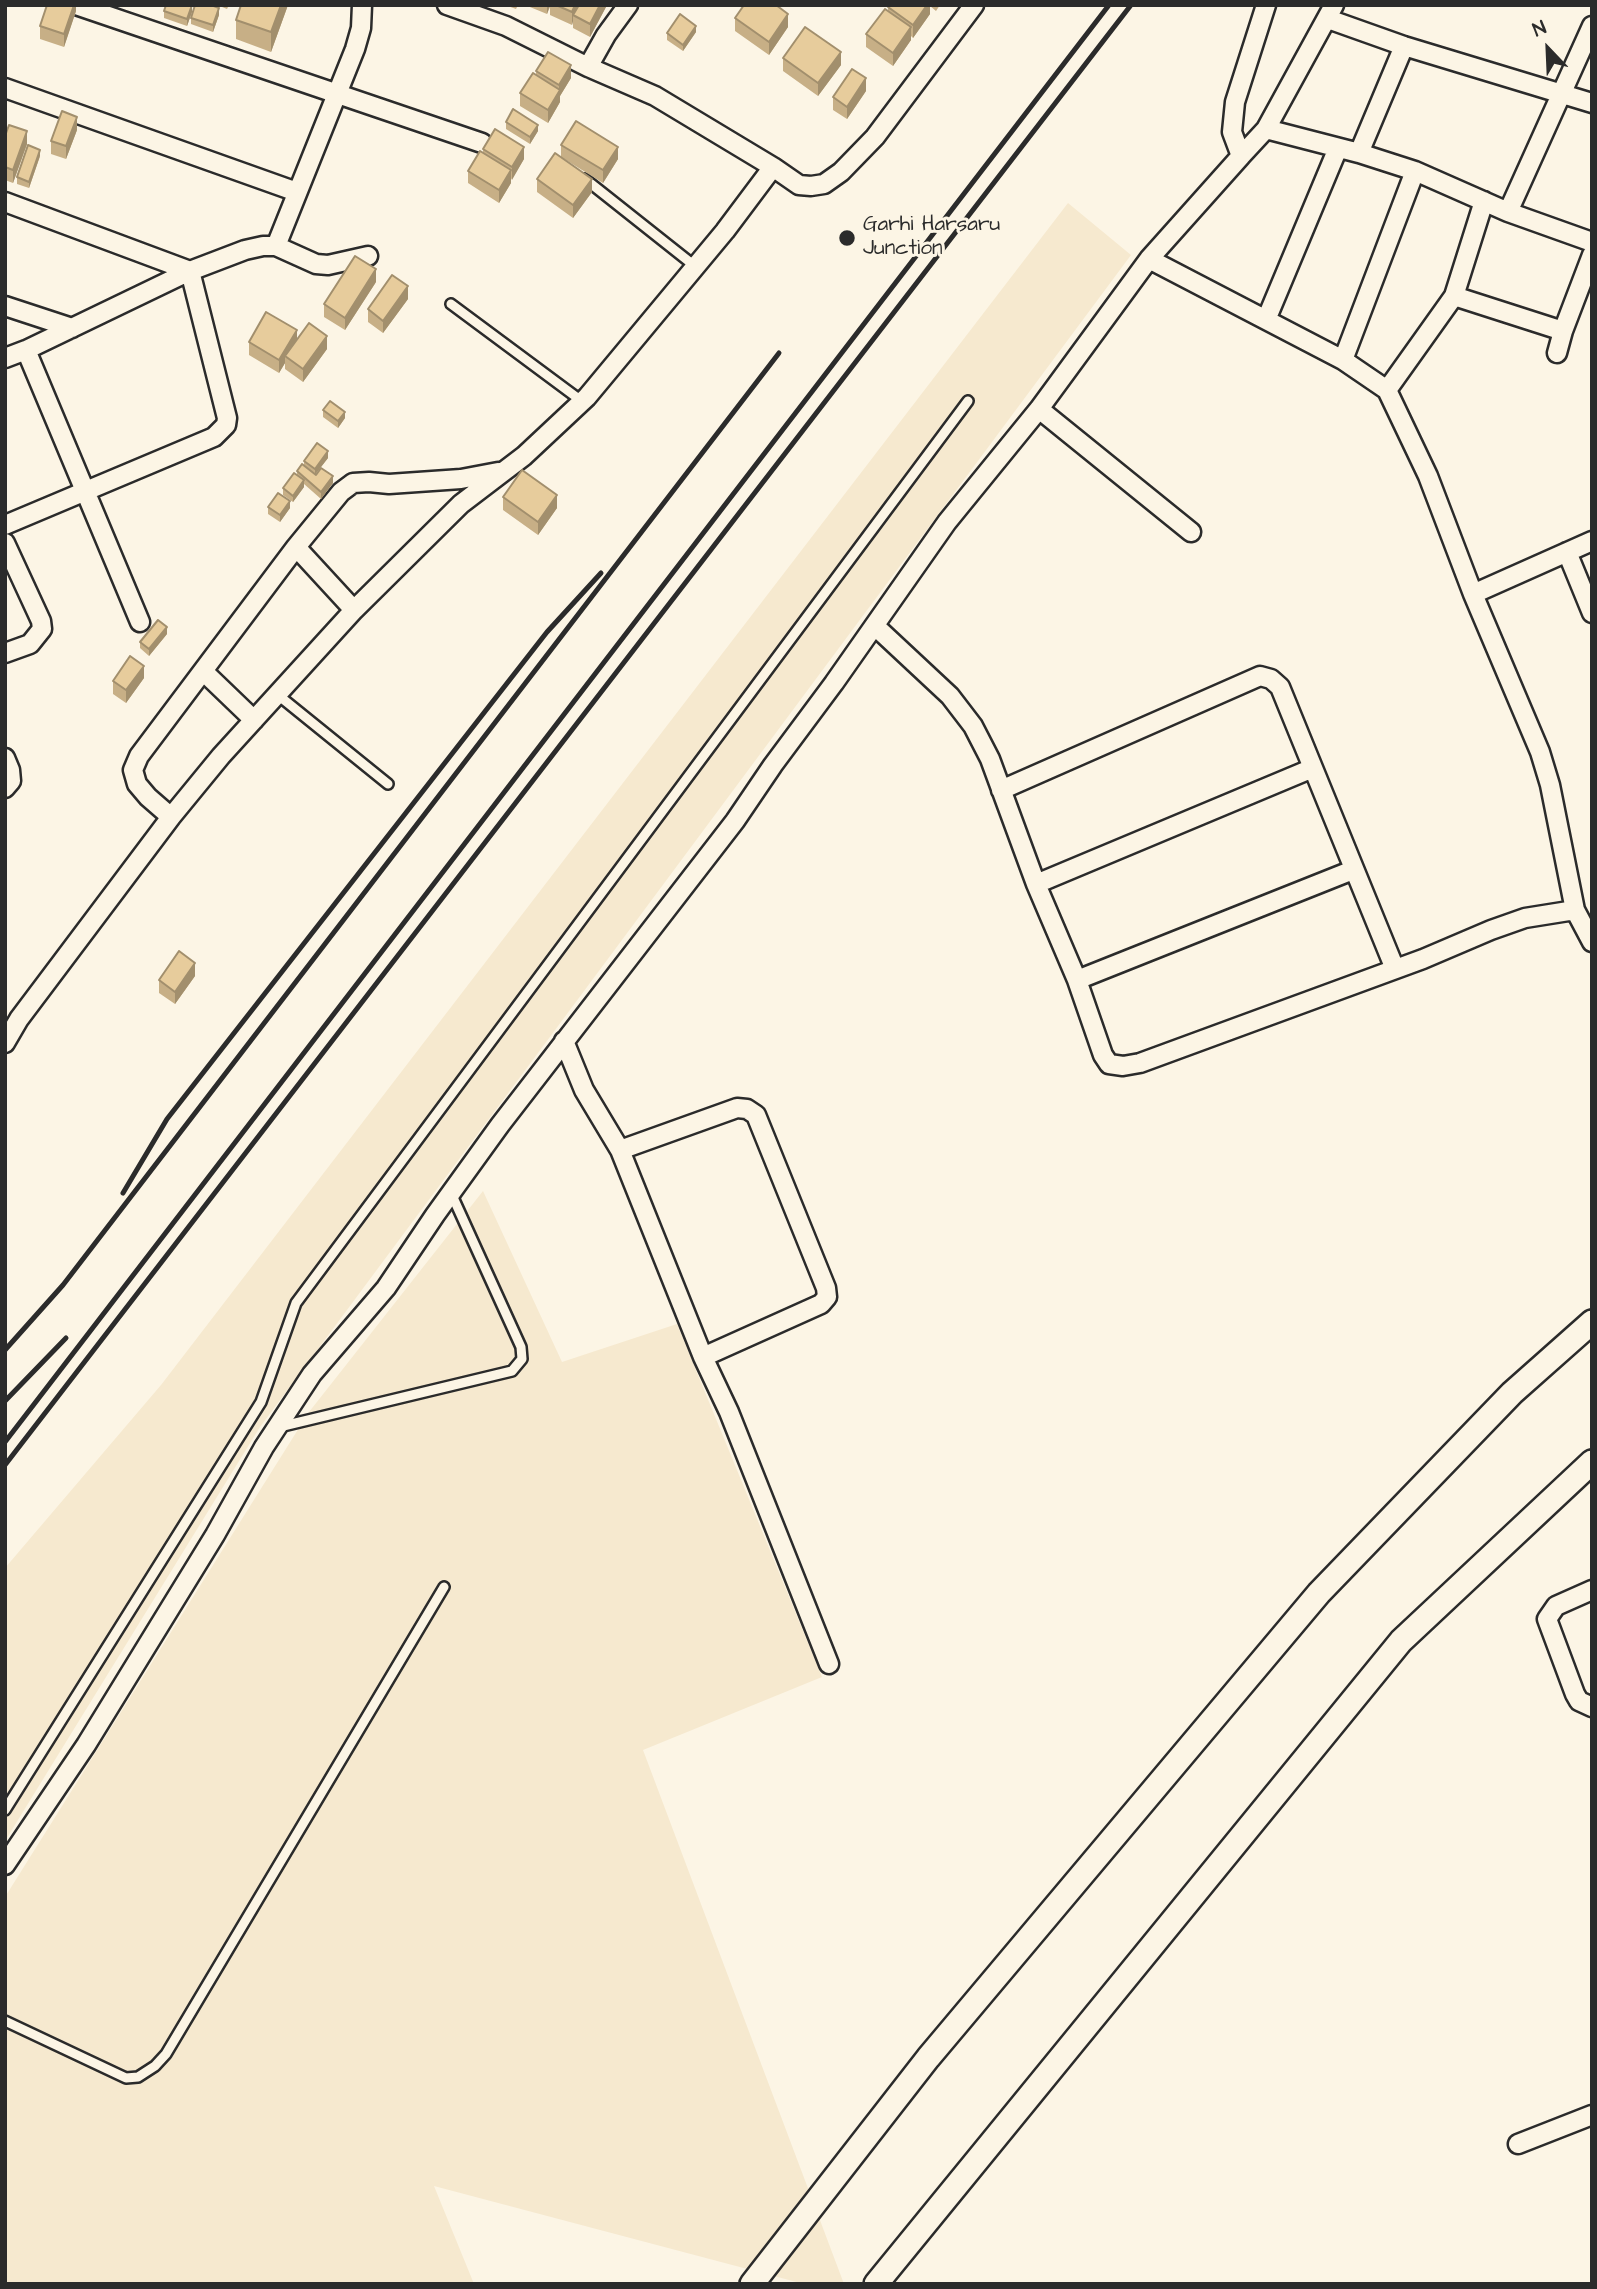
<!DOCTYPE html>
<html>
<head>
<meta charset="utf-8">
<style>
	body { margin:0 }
	#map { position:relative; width:1597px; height:2289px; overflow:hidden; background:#fcf5e5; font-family:"Architects Daughter",sans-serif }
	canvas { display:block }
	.frame { position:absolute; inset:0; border:7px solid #2b2b2b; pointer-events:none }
	.north { position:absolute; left:1513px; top:14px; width:70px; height:70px; -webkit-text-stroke:5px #fcf5e5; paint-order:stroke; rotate:337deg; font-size:19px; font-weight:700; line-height:28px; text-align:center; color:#2b2b2b }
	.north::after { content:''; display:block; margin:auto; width:24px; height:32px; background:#2b2b2b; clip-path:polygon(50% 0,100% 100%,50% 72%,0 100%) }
</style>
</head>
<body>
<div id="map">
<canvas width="1597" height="2289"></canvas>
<div class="frame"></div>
<div class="north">N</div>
</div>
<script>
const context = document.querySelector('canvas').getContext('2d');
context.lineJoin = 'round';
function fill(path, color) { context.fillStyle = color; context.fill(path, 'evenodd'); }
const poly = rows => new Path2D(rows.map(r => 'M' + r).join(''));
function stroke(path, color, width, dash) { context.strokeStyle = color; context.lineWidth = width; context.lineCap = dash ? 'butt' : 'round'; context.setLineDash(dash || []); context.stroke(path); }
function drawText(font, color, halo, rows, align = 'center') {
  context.font = font + ' "Architects Daughter",sans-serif'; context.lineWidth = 6; context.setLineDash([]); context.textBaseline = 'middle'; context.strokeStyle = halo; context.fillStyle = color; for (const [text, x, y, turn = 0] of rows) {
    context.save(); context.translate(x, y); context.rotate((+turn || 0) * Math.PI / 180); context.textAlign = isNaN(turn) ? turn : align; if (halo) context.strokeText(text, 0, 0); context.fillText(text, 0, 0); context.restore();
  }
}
fill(poly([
	[1068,203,1131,255,260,1427,5,1841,5,1568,161,1385],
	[483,1191,562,1362,677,1324,822,1677,643,1750,844,2284,804,2284,434,2186,474,2284,5,2284,5,1897,309,1412]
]), '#f6e9cf');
const service = poly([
	[585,179,696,267],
	[451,304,583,402],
	[278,695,388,784],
	[279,1427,512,1371,522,1359,521,1347,451,1193],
	[5,1810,261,1402,296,1303,968,401],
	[5,2021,126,2078,138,2077,155,2066,166,2054,444,1587]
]);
const minor = poly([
	[76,5,482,143],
	[447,5,506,26,588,67,655,96,773,167,799,185,811,186,824,184,841,172,875,137,974,5],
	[1328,19,1404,46,1592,103],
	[588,67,606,35,628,5],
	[5,88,297,192],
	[1266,129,1334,5],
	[1359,153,1404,46],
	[1241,156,1266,129,1359,153,1415,171,1508,212,1592,242],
	[5,202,190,271,227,418,226,425,214,437,5,525],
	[1508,212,1592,26],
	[276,246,355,49,361,28,362,5],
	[1149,259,1343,360,1387,390,1428,476,1473,594,1540,752,1550,785,1575,910,1592,942],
	[1454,296,1563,331],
	[5,306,72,328],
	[1266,320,1338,148],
	[26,350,140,622],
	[1557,353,1563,331,1592,255],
	[5,358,26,350,190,271,245,250,263,246,276,246,316,264,328,265,368,256],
	[1343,360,1415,171],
	[1387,390,1454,296,1484,201],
	[1039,409,1191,532],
	[5,543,41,621,42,629,30,644,5,653],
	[296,547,354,610],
	[1567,552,1592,613],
	[1473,594,1592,541],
	[875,626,950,696,973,726,990,759,1036,884,1077,980,1103,1055,1109,1064,1123,1066,1140,1063,1423,959,1491,930,1525,918,1575,910],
	[203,671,254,720],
	[5,758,10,770,11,781,5,788],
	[1001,790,1260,676,1271,679,1280,687,1395,969],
	[171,817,148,797,137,784,133,770,139,756,296,547,341,492,353,483,369,482,389,484,461,479,498,472],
	[1036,884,1313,768],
	[1077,980,1353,870],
	[564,1041,584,1090,620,1150,703,1357,729,1412,829,1664],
	[5,1043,19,1019,171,817,221,756,354,610,461,504,524,456,587,397,725,231,773,167],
	[620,1150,737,1108,747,1109,756,1115,826,1288,827,1297,821,1304,703,1357],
	[1592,1590,1556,1606,1547,1619,1575,1694,1579,1701,1592,1707],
	[5,1865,86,1745,215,1535,264,1447,312,1374,386,1288,435,1215,500,1125,735,821,773,765,834,683,947,522,1039,409,1149,259,1241,156,1232,132,1235,102,1266,5],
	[1518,2144,1592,2115]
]);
const tertiary = poly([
	[752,2284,928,2058,1319,1593,1512,1393,1592,1322],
	[876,2284,1401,1641,1592,1462]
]);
stroke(service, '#2b2b2b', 14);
stroke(minor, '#2b2b2b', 23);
stroke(tertiary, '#2b2b2b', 28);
stroke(service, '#fcf5e5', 9);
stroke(minor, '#fcf5e5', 18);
stroke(tertiary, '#fcf5e5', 23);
stroke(poly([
	[123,1193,167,1119,547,632,601,573],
	[5,1350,63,1285,779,353],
	[5,1401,66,1338],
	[5,1442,1109,5],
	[5,1465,1131,5]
]), '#2b2b2b', 5);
fill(poly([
	[76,5,76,11,64,47,40,39,40,26],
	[217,5,229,5,227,9],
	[288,5,271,52,236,39,236,20],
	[505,5,518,5,516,9],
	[525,5,606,5,606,7,590,37,573,28,573,21,572,25,550,15,550,7,547,14],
	[890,5,940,5,936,11,930,6,930,14,913,38,911,36,911,40,893,66,866,47,866,34,888,11,888,7],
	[164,11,192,12,187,26,164,18],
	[219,15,213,32,191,24,191,18],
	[735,18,788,27,769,55,735,31],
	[696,32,683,51,667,40,667,33],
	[783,58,841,65,818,96,783,71],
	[536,71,571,78,560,96,560,102,548,123,520,106,520,93,536,75],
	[866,91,847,119,833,110,833,97],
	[506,122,538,131,530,144,506,129],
	[77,130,66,159,51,154,51,141],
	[5,136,27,144,13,183,5,180],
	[561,145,618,159,603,183,561,157],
	[483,149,524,159,511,180,511,183,499,203,468,183,468,171,483,152],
	[40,156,29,188,17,184,17,177],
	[537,179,592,192,573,218,537,192],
	[376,282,345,330,324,317,324,304],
	[408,299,383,333,368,322,368,309],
	[297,340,327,349,303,382,285,369,285,363,279,373,249,355,249,342],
	[323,410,345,418,338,428,323,417],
	[328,458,315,474,333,483,321,499,304,484,304,487,293,502,283,495,283,488,297,475,297,471,304,466,304,461],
	[503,497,557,508,538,535,503,510],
	[268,507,290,508,280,522,268,514],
	[167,634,149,656,140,648,140,642],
	[144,678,126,703,113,694,113,681],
	[195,976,175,1004,159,993,159,980]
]), '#c7af86');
fill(poly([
	[74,5,76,5,76,11,64,47,64,34],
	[192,5,192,12,187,26,187,19],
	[281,5,288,5,271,52,271,32],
	[547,5,550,5,547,14],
	[575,5,580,5,573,15,573,21,572,25,572,12],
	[600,5,606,5,606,7,590,37,590,24],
	[927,5,930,5,930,14,913,38,913,25],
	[219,8,219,15,213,32,213,25],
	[788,14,788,27,769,55,769,42],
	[696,26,696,32,683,51,683,45],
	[911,27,911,40,893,66,893,53],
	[841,52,841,65,818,96,818,83],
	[571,65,571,78,560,96,560,102,548,123,548,110,559,92,559,85],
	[866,78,866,91,847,119,847,107],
	[77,117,77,130,66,159,66,146],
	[538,125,538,131,530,144,530,137],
	[27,131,27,144,13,183,13,170],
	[524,147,524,159,512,180,512,167],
	[618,147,618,159,603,183,603,170],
	[40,150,40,156,29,188,29,182],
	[511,170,511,183,499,203,499,190],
	[592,179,592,192,573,218,573,205],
	[376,269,376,282,345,330,345,318],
	[408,286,408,299,383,333,383,321],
	[297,330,297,343,285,356,285,363,279,373,279,360],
	[327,336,327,349,303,382,303,369],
	[345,412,345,418,338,428,338,421],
	[328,451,328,458,315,475,315,469],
	[333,476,333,483,321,499,321,492],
	[304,480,304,487,293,502,293,496],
	[557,495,557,508,538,535,538,522],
	[290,501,290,508,280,522,280,515],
	[167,627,167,634,149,656,149,649],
	[144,666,144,678,126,703,126,690],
	[195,963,195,976,175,1004,175,992]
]), '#a28f6d');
const building = poly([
	[47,5,74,5,64,34,40,26,47,5],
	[166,5,192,5,187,19,164,11,166,5],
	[195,5,211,5,219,8,213,25,191,18,195,5],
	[241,5,281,5,271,32,236,20,241,5],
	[556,5,575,5,572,12,556,5],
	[579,5,600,5,590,24,573,15,579,5],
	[744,5,776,5,788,14,769,42,735,18,744,5],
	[890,5,927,5,913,25,888,7,890,5],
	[885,9,911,27,893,53,866,34,885,9],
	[680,14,696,26,683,45,667,33,680,14],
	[805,27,841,52,818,83,783,58,805,27],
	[548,52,571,65,559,85,536,71,548,52],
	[852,69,866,78,847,107,833,97,852,69],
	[533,73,560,90,548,110,520,93,533,73],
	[513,109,538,125,530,137,506,122,513,109],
	[62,111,77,117,66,146,51,141,62,111],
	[576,121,618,147,603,170,561,145,576,121],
	[9,125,27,131,13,170,5,167,5,136,9,125],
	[495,129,524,147,512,167,483,149,495,129],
	[28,145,40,150,29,182,17,177,28,145],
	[480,151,511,170,499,190,468,171,480,151],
	[555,153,592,179,573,205,537,179,555,153],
	[355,256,376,269,345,318,324,304,355,256],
	[392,275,408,286,383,321,368,309,392,275],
	[266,312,297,330,279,360,249,342,266,312],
	[309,323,327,336,303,369,285,356,309,323],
	[330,401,345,412,338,421,323,410,330,401],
	[317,443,328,451,315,469,304,461,317,443],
	[302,464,316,475,321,468,333,476,321,492,297,471,302,464],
	[522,470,557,495,538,522,503,497,522,470],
	[294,473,304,480,293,496,283,488,294,473],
	[278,493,290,501,280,515,268,507,278,493],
	[158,620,167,627,149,649,140,642,158,620],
	[130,656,144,666,126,690,113,681,130,656],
	[179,951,195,963,175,992,159,980,179,951]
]);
fill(building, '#e7cc9c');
stroke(building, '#a28f6d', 2);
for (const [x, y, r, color] of [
	[847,238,9,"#2b2b2b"]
]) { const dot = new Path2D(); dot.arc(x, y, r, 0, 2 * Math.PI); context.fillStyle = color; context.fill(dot); stroke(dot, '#fcf5e5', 2.5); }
drawText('21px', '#2b2b2b', '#fcf5e5', [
	["Garhi Harsaru",863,226],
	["Junction",863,250]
], 'left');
</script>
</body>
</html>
